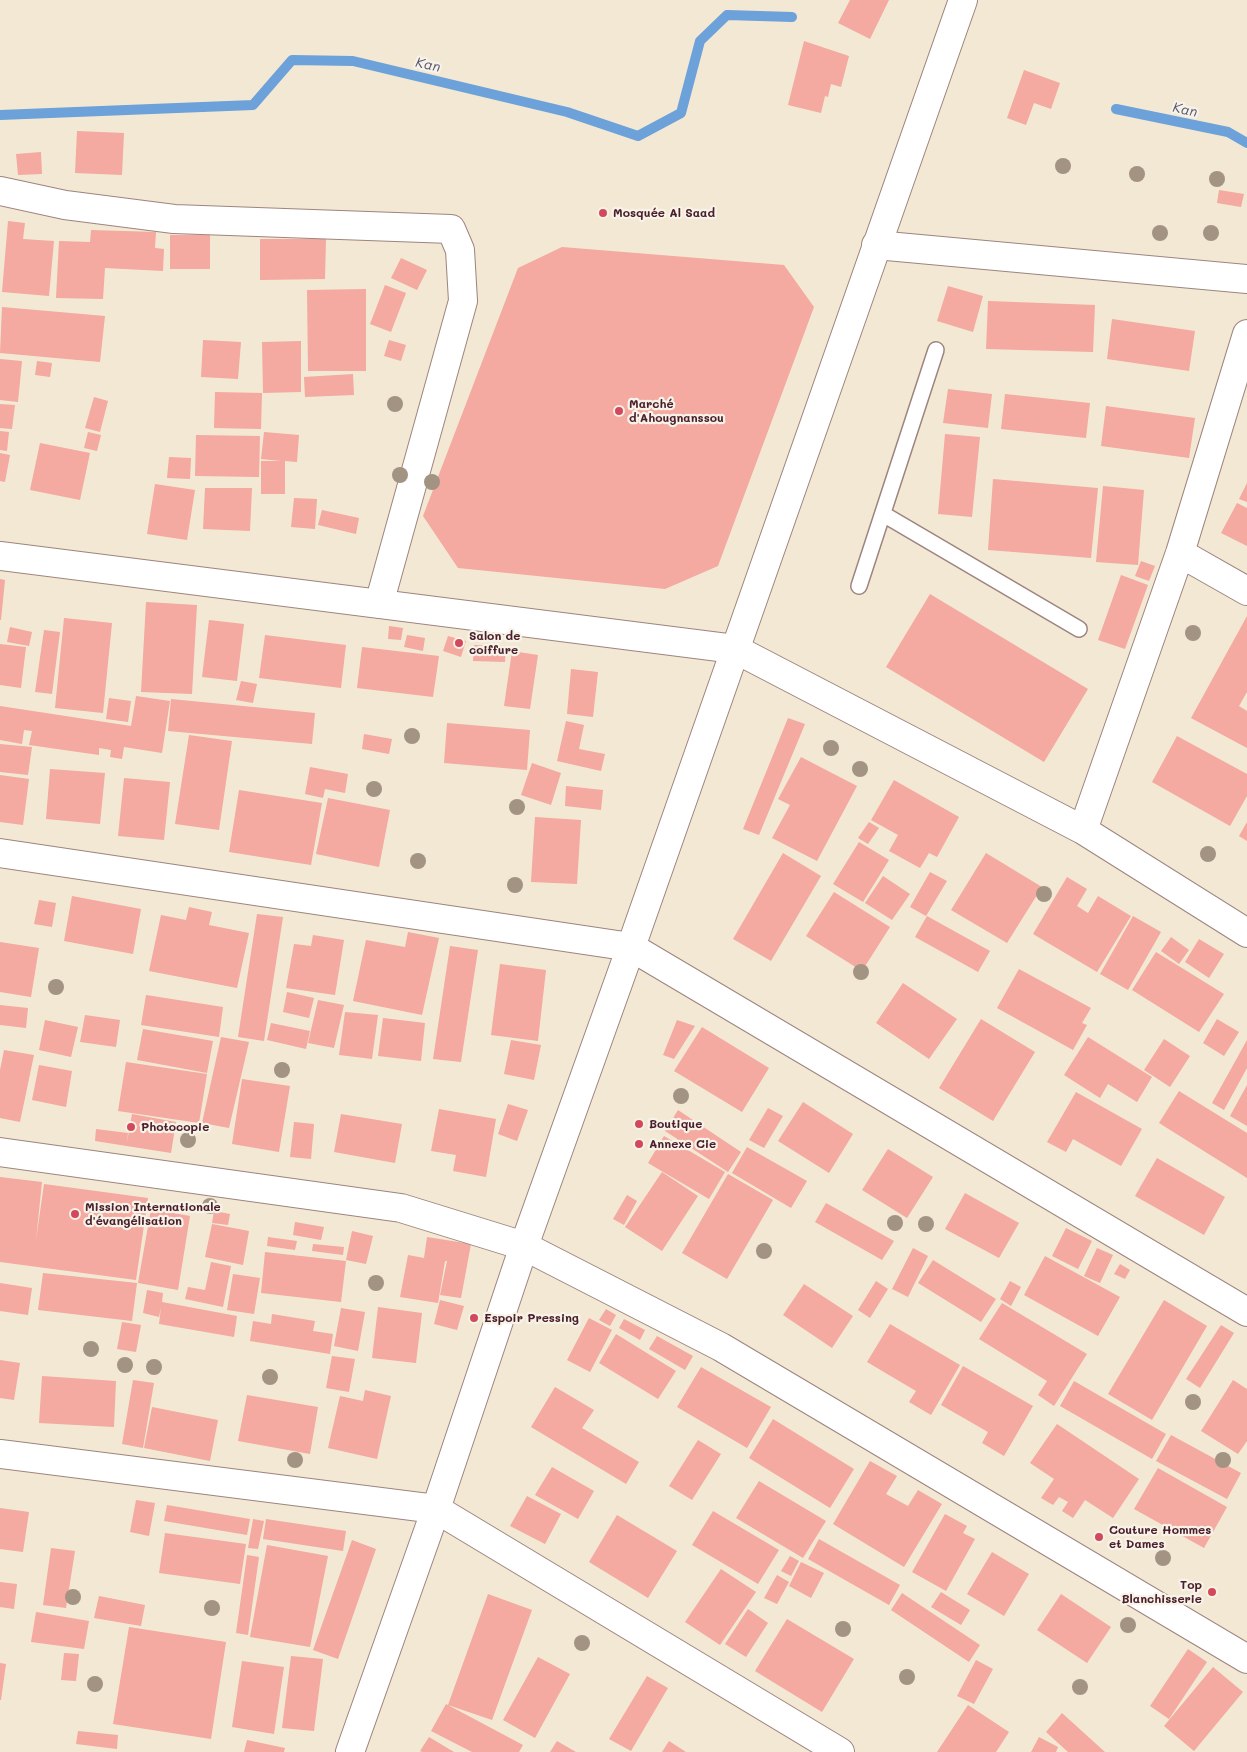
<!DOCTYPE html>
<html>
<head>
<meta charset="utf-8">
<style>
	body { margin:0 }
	canvas { display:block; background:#f2e8d3 }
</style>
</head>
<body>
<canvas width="1247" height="1752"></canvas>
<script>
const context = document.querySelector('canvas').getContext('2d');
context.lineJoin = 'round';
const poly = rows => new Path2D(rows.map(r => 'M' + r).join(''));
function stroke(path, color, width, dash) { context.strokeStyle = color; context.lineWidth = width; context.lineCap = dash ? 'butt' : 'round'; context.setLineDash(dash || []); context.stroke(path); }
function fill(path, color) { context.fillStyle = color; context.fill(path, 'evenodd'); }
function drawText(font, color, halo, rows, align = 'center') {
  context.font = font + ' Mali,sans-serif'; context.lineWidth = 4.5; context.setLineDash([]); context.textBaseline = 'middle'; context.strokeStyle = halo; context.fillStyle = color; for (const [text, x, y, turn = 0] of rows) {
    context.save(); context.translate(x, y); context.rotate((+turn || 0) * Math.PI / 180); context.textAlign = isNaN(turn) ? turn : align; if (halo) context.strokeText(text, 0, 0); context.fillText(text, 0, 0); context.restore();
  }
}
stroke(poly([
	[1116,109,1228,132,1247,143],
	[0,115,253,105,292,60,353,61,567,112,638,136,681,113,700,41,727,15,792,17]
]), '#6ca1d9', 10);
fill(poly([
	[850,0,889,0,870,39,838,23],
	[804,41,849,56,841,87,831,84,828,97,825,96,821,113,788,105],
	[1024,70,1060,83,1051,109,1034,103,1026,125,1007,118],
	[77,131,124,133,122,175,75,173],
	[41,152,42,174,18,175,16,154],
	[1219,190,1244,194,1241,207,1217,203],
	[8,221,25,223,23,239,54,241,49,296,2,292],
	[91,230,156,232,155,248,164,249,163,271,105,268,103,299,56,298,59,241,90,242],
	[170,235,210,235,210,269,170,269],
	[260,239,326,239,325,279,260,280],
	[562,247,784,265,814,307,718,566,665,589,458,568,423,516,518,268],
	[401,258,427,270,417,290,391,278],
	[385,285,406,293,391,332,370,324],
	[948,286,983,296,973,332,937,321],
	[366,289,366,371,308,371,307,290],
	[988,301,1095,305,1093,352,986,349],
	[2,307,105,316,100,362,0,353],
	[1112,319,1195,331,1189,371,1107,359],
	[203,340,241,342,238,379,201,377],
	[389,340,406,345,401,361,384,356],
	[301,341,301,392,263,393,262,342],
	[0,359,22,361,18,402,0,400],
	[37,361,52,363,50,377,35,375],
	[353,374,354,395,305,397,304,377],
	[948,389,992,394,988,428,943,423],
	[215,392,262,393,261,429,214,428],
	[1005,394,1090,403,1086,438,1001,429],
	[94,397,108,401,100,432,85,428],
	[0,404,15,405,12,429,0,428],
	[1106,406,1195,418,1189,458,1101,446],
	[0,431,9,432,7,451,0,450],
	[88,432,101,435,97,451,84,448],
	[264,432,299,435,297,462,285,461,285,494,261,494,261,461,281,461,261,459],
	[945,434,980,437,972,517,938,514],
	[196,435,260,436,259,477,195,476],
	[40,443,90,453,80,500,30,490],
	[0,453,10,455,5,482,0,481],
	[169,457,191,458,190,479,167,478],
	[993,479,1098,488,1091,558,988,550],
	[1247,483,1247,502,1239,499],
	[155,484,195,490,187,540,147,534],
	[1103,486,1144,490,1138,565,1096,562],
	[205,488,252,488,250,531,203,529],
	[294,498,317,499,315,529,291,527],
	[1237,503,1247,508,1247,546,1221,533],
	[322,510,359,518,356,534,318,525],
	[1141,561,1155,566,1149,581,1135,576],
	[1121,575,1148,585,1125,649,1098,640],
	[0,579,5,580,1,620,0,620],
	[930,594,1088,689,1044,762,886,667],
	[146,602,197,605,192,694,141,692],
	[1247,616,1247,692,1239,706,1247,711,1247,748,1191,718],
	[64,618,112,623,103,713,55,708],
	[209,620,244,624,237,681,202,677],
	[389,626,403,628,401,640,388,639],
	[10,627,32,632,29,646,7,642],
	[44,630,60,632,52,694,35,692],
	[265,635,346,645,341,688,259,678],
	[407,635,425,638,423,651,404,647],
	[448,636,466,641,461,657,443,651],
	[0,644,26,647,21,688,0,685],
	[474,645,506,646,505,662,473,661],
	[362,647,439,656,433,697,357,688],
	[512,651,538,655,530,709,504,706],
	[571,669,598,672,593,717,567,714],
	[241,681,257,684,253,703,236,700],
	[136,696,170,701,162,753,124,747,122,759,110,757,111,750,99,748,99,755,29,745,32,731,24,730,22,744,0,740,0,706,131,726],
	[109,698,131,701,128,722,106,719],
	[171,699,315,713,312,744,168,731],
	[788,718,805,724,759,835,743,829],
	[566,721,584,725,579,749,605,754,601,771,557,761],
	[447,723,530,730,527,770,444,763],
	[364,734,392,739,389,754,362,749],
	[189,735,232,741,219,830,175,824],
	[1177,736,1247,774,1247,796,1230,826,1152,782],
	[0,744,32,747,28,775,0,772],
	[801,757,857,786,817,861,772,838,790,805,778,799],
	[532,763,561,773,551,805,521,795],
	[310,767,348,774,345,793,325,789,323,798,305,794],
	[50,769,105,773,100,824,46,819],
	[0,775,29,779,23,825,0,822],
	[124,778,170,782,164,840,118,836],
	[894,780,959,817,937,857,929,853,920,868,889,851,898,835,871,820],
	[566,786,603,790,601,810,565,806],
	[239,790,322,803,311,865,229,852],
	[328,798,390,810,379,867,316,854],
	[535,817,581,820,577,884,531,882],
	[869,822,879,828,868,844,858,838],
	[1247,822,1247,841,1239,836],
	[859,842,889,860,863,902,833,884],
	[783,853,821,876,771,961,733,939],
	[986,853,1042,887,1007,943,951,910],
	[930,872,947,881,926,916,910,907],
	[883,876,910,894,892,920,865,903],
	[1067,877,1087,889,1077,906,1088,913,1098,896,1131,916,1097,972,1033,934],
	[834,892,890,927,862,971,806,936],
	[72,896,141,909,133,954,64,941],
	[39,900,56,903,52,927,34,924],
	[189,907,212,912,209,925,249,933,237,988,149,971,161,915,186,920],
	[257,914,283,917,264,1041,238,1037],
	[927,916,990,951,978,972,915,937],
	[1133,916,1161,932,1128,990,1100,974],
	[408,932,439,938,422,1015,353,1001,366,940,405,947],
	[313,935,344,940,335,995,286,988,294,944,311,946],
	[1171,937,1189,950,1179,964,1161,951],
	[1199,939,1224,954,1209,978,1185,962],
	[0,942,39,948,31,997,0,992],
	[450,946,478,950,461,1062,433,1059],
	[1156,952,1224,994,1199,1032,1132,990],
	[500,964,546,970,538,1041,491,1035],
	[1019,969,1091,1008,1082,1023,1087,1025,1073,1050,997,1008],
	[903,983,957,1019,929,1059,876,1023],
	[287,992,314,998,309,1018,283,1012],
	[146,995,223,1007,219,1037,141,1025],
	[318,1000,344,1005,334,1048,308,1043],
	[0,1005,28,1008,26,1028,0,1025],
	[345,1012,378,1015,372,1059,339,1055],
	[85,1015,120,1020,116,1047,80,1042],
	[383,1018,425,1023,421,1061,378,1056],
	[981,1019,1035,1052,993,1121,939,1088],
	[1217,1019,1239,1032,1224,1056,1203,1043],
	[45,1020,78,1027,71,1057,39,1050],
	[677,1020,695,1026,674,1059,663,1055],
	[271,1023,310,1031,306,1049,267,1040],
	[702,1027,769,1068,742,1112,674,1071],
	[143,1029,213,1041,207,1073,137,1060],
	[221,1037,249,1042,229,1128,202,1123],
	[1088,1037,1152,1077,1137,1102,1108,1084,1100,1098,1064,1075],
	[1164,1039,1190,1056,1170,1087,1144,1070],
	[511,1040,541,1045,534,1080,504,1074],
	[1247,1040,1247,1068,1224,1110,1212,1103],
	[4,1050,34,1055,20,1122,0,1118,0,1070],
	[126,1062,207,1074,199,1123,118,1111],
	[39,1065,72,1071,66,1107,32,1100],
	[242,1079,290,1086,279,1152,232,1144],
	[1247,1085,1247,1126,1230,1116],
	[1179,1091,1247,1133,1247,1178,1159,1123],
	[1076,1092,1142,1129,1121,1166,1073,1139,1066,1152,1047,1142],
	[803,1102,853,1134,829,1173,778,1141],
	[508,1104,528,1110,517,1141,498,1134],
	[768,1108,783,1116,764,1148,749,1140],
	[439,1109,496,1119,486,1177,453,1171,456,1155,431,1151],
	[678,1110,741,1152,728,1172,665,1131],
	[132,1114,176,1122,171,1153,95,1141,96,1129,128,1133,127,1142],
	[341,1114,402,1124,395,1163,334,1152],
	[294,1122,314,1124,311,1159,290,1157],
	[664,1136,725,1172,709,1199,648,1163],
	[747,1147,807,1181,791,1208,732,1173],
	[888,1149,933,1177,907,1218,862,1190],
	[1157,1158,1225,1197,1204,1235,1135,1196],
	[662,1172,698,1196,662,1251,625,1227],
	[728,1174,773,1200,727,1279,682,1253],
	[0,1177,42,1182,36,1240,44,1184,148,1198,136,1280,0,1262],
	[965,1193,1019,1223,999,1258,945,1229],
	[627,1195,637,1201,624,1225,613,1219],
	[826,1203,894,1241,882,1260,815,1222],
	[151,1209,190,1216,178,1290,138,1283],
	[214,1211,230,1214,228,1225,212,1223],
	[295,1222,324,1227,321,1240,293,1235],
	[212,1224,249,1231,243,1265,205,1257],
	[1066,1228,1092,1241,1078,1269,1052,1256],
	[352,1231,373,1236,366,1264,346,1260],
	[268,1237,297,1241,295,1250,267,1246],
	[427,1237,471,1244,461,1298,440,1295,447,1261,445,1261,438,1303,400,1297,408,1255,424,1258],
	[313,1244,344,1247,343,1255,312,1251],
	[913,1248,928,1256,908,1297,892,1289],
	[1097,1248,1113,1255,1100,1283,1084,1276],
	[265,1252,346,1261,341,1302,261,1293],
	[1045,1256,1120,1297,1098,1336,1024,1295],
	[933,1260,996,1299,981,1322,918,1283],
	[211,1262,231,1266,223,1307,185,1299,188,1287,205,1290],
	[1120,1264,1130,1270,1125,1279,1114,1274],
	[43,1273,137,1283,132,1321,38,1310],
	[233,1274,260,1278,254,1314,227,1310],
	[876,1281,888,1289,870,1318,858,1310],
	[1010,1281,1021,1287,1011,1306,1000,1299],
	[0,1283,32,1288,28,1315,0,1311],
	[804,1284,853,1316,832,1348,783,1315],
	[147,1290,163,1293,162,1302,237,1316,234,1337,159,1324,161,1307,159,1317,143,1313],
	[440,1300,464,1306,457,1330,434,1324],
	[1164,1300,1207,1326,1152,1420,1108,1394],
	[1002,1303,1087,1354,1054,1406,1038,1395,1047,1381,979,1339],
	[378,1307,422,1313,416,1363,372,1358],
	[341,1308,365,1312,358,1351,334,1346],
	[606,1309,616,1315,610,1326,599,1320],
	[272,1314,315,1321,313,1331,333,1334,330,1354,250,1341,253,1321,271,1324],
	[589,1318,612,1330,590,1372,567,1360],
	[624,1319,645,1330,640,1340,619,1328],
	[122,1322,141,1325,136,1352,117,1349],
	[890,1324,960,1365,931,1415,909,1402,916,1391,867,1362],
	[1221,1325,1234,1333,1200,1388,1186,1379],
	[616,1334,676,1371,658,1399,599,1363],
	[657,1336,693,1356,685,1370,649,1349],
	[332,1356,355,1359,349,1392,326,1388],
	[0,1360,20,1363,14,1400,0,1398],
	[963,1366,1033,1406,1004,1456,982,1443,988,1432,941,1405],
	[701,1367,771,1407,747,1448,677,1407],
	[42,1376,116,1381,114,1427,39,1423],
	[133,1380,154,1383,143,1448,122,1444],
	[1233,1380,1247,1389,1247,1441,1238,1454,1201,1431],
	[1074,1381,1166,1434,1152,1459,1060,1406],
	[555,1387,594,1410,582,1428,639,1462,626,1484,531,1427],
	[365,1390,391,1396,377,1459,328,1448,340,1396,363,1401],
	[247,1395,318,1407,310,1454,238,1441],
	[152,1407,218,1420,210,1461,144,1448],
	[773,1419,854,1469,830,1508,749,1458],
	[1057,1424,1139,1479,1113,1518,1085,1500,1073,1518,1062,1511,1068,1502,1059,1497,1053,1505,1041,1498,1054,1479,1030,1463],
	[1171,1435,1241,1473,1227,1499,1156,1461],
	[698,1440,721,1454,692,1500,669,1486],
	[870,1461,897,1476,886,1494,908,1506,918,1490,942,1504,904,1567,833,1524],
	[552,1467,594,1491,578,1519,535,1495],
	[1158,1468,1227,1507,1204,1548,1134,1509],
	[759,1481,826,1521,803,1558,736,1518],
	[527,1496,561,1514,545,1544,510,1526],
	[136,1500,155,1503,149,1536,130,1532],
	[167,1505,250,1519,247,1535,164,1521],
	[0,1508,29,1512,23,1552,0,1549],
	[713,1511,779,1550,758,1584,692,1545],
	[945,1514,967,1526,963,1533,975,1539,946,1591,912,1572],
	[617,1515,677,1551,648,1598,589,1562],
	[253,1519,264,1521,258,1549,248,1548],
	[266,1519,346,1531,343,1551,263,1539],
	[165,1533,246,1544,240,1584,159,1573],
	[819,1539,900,1585,889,1605,808,1559],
	[352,1540,376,1549,338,1659,313,1650],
	[267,1545,328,1556,310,1647,250,1637],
	[51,1548,75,1551,66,1608,43,1605],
	[992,1552,1029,1574,1004,1616,967,1594],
	[247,1555,259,1557,248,1635,236,1633],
	[790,1556,799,1561,791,1576,781,1571],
	[801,1562,824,1573,811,1598,789,1586],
	[721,1569,756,1592,720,1645,685,1622],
	[777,1575,789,1582,777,1604,764,1598],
	[0,1582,17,1584,14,1609,0,1607],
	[941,1592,970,1610,961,1625,931,1607],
	[902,1593,980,1645,969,1662,891,1610],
	[488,1594,532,1610,492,1720,448,1705],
	[1061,1594,1111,1627,1087,1663,1037,1630],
	[99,1596,145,1605,141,1626,94,1618],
	[748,1609,768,1623,746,1657,725,1644],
	[36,1612,89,1621,84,1649,31,1642],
	[787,1619,854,1659,822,1712,755,1671],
	[129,1627,226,1642,211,1739,113,1724],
	[1188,1649,1207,1662,1169,1719,1150,1706],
	[64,1653,79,1654,76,1681,61,1680],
	[291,1656,323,1659,314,1731,282,1728],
	[538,1657,570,1674,535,1738,503,1720],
	[976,1660,993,1669,974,1704,957,1696],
	[242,1661,284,1667,274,1734,232,1727],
	[0,1663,6,1664,1,1700,0,1700],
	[1213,1667,1243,1692,1194,1751,1164,1726],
	[647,1676,668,1688,631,1751,609,1739],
	[446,1704,523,1745,519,1752,472,1752,431,1731],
	[968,1705,1009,1732,996,1752,937,1752],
	[1062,1713,1105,1752,1068,1752,1046,1732],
	[78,1731,118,1735,117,1749,76,1744],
	[429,1737,454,1752,422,1752,420,1751],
	[1039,1737,1058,1747,1056,1752,1031,1752],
	[247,1740,285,1748,284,1752,244,1752],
	[557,1741,576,1752,550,1752],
	[669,1741,686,1752,662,1752]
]), '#f4a9a1');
const lane = poly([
	[883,514,1079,629],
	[859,586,936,350]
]);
const street = poly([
	[0,191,65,205,174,219,451,229,460,250,463,301,379,604],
	[876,245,1247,279],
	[1180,553,1247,591],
	[0,556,735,649,1083,830,1247,933],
	[1083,830,1180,553,1247,334],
	[0,853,631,947,1247,1312],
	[0,1152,401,1208,524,1246,721,1347,1247,1659],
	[0,1454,436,1509,840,1752]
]);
const secondary = poly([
	[350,1752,436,1509,524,1246,631,947,963,0]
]);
stroke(lane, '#9e847f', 18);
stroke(street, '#9e847f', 30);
stroke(secondary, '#9e847f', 30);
stroke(lane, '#fff', 15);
stroke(street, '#fff', 28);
stroke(secondary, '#fff', 28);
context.fillStyle = '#a39383';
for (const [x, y] of [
	[1063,166],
	[1137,174],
	[1217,179],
	[1160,233],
	[1211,233],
	[395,404],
	[400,475],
	[432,482],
	[1193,633],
	[412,736],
	[831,748],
	[860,769],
	[374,789],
	[517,807],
	[1208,854],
	[418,861],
	[515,885],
	[1044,894],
	[861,972],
	[56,987],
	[282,1070],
	[681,1096],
	[188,1140],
	[210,1206],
	[895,1223],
	[926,1224],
	[764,1251],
	[376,1283],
	[91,1349],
	[125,1365],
	[154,1367],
	[270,1377],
	[1193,1402],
	[295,1460],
	[1223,1460],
	[1163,1558],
	[73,1597],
	[212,1608],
	[1128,1625],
	[843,1629],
	[582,1643],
	[907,1677],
	[95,1684],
	[1080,1687]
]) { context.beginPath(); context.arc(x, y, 8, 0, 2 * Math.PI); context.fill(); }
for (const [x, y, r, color] of [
	[603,213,5,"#d1495b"],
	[619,411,5,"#d1495b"],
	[459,643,5,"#d1495b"],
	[639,1124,5,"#d1495b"],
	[131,1127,5,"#d1495b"],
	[639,1144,5,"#d1495b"],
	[75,1214,5,"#d1495b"],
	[474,1318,5,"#d1495b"],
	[1099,1537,5,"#d1495b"],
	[1212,1592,5,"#d1495b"]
]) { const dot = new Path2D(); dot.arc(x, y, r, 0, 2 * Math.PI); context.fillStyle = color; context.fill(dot); stroke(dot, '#f7f3e8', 2); }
drawText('bold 12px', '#4a1f2b', '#f7f3e8', [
	["Mosquée Al Saad",613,213],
	["Marché",629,404],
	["d'Ahougnanssou",629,418],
	["Salon de",469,636],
	["coiffure",469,650],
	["Boutique",649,1124],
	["Photocopie",141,1127],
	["Annexe Cie",649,1144],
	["Mission Internationale",85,1207],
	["d'évangélisation",85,1221],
	["Espoir Pressing",484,1318],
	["Couture Hommes",1109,1530],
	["et Dames",1109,1544],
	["Top",1202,1585,"right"],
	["Blanchisserie",1202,1599,"right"]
], 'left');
drawText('italic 14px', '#585371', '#f7f3e8', [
	["Kan",428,65,13],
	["Kan",1185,110,12]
]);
</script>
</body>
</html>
